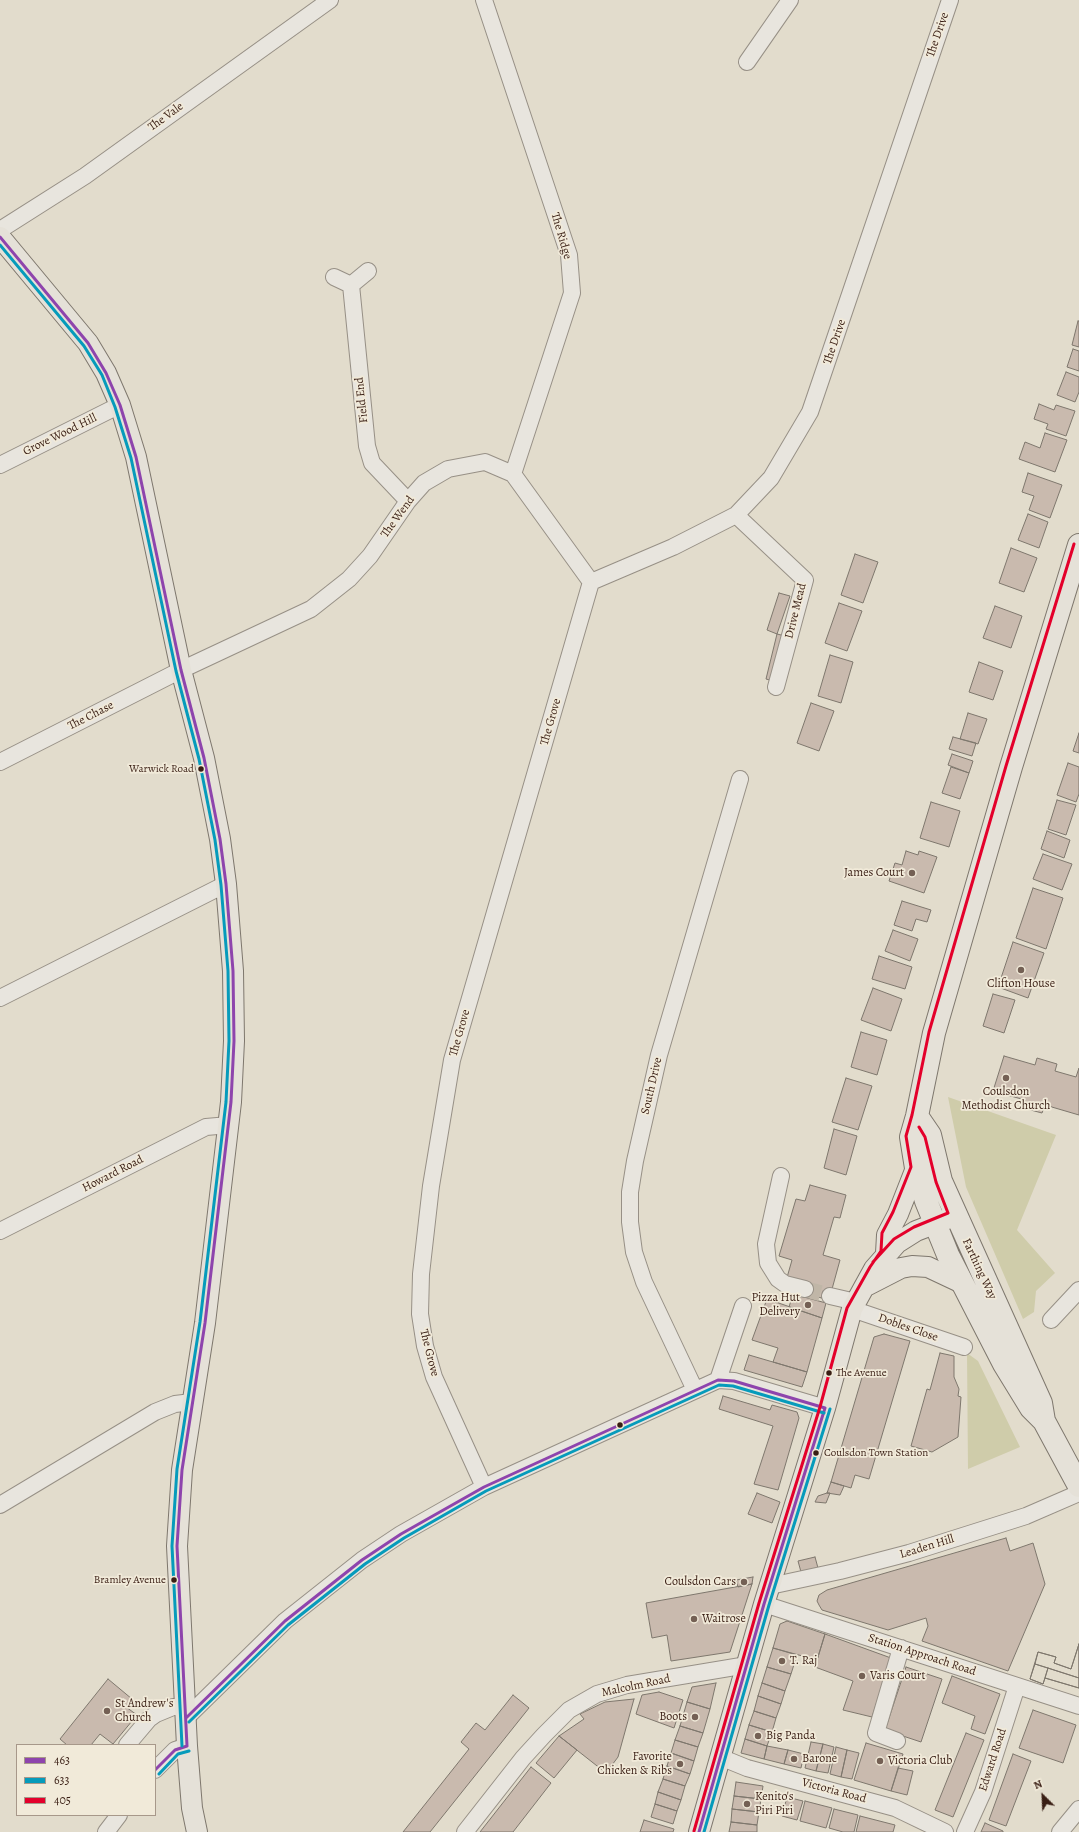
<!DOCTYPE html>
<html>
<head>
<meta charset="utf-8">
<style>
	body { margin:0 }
	#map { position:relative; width:1079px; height:1832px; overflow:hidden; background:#e2dccc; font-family:Alegreya,serif }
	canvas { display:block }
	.legend { position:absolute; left:16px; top:1744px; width:140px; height:72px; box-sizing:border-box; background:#f1ead9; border:1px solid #a7988a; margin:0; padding:5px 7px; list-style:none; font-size:12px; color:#391e14 }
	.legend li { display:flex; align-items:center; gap:8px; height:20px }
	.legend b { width:20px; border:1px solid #a7988a }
	.north { position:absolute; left:1023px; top:1776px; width:40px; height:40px; -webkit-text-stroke:3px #f1ead9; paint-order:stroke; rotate:336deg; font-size:11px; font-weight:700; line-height:16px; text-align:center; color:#391e14 }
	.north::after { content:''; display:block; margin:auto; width:14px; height:18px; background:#391e14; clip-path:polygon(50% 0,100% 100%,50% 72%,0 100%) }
</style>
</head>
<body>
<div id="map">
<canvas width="1079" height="1832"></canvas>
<ul class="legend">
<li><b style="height:5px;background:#8e44ad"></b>463</li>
<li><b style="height:5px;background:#069bbb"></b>633</li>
<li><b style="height:5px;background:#e4002b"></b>405</li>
</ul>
<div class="north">N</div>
</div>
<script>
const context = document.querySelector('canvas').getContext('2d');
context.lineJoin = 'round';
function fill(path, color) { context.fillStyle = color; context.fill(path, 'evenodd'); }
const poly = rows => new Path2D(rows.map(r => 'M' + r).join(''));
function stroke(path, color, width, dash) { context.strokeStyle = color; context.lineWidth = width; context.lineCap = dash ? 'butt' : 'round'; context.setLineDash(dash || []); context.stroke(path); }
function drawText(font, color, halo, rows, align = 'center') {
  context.font = font + ' Alegreya,serif'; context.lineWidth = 3.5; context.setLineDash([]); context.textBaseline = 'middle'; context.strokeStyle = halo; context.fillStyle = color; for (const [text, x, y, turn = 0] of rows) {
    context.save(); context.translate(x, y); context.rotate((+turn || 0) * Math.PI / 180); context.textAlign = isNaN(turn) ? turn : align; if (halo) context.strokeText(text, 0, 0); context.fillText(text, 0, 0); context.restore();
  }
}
fill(poly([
	[948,1097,1056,1135,1017,1230,1055,1273,1036,1291,1034,1312,1023,1319,966,1187],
	[967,1353,978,1361,1020,1447,968,1469]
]), '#cfccaa');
const building = poly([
	[1078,321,1079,321,1079,347,1072,345,1078,321],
	[1073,349,1079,351,1079,371,1067,367,1073,349],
	[1066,372,1079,377,1079,392,1075,402,1057,395,1066,372],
	[1039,404,1054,410,1056,405,1075,411,1066,436,1046,429,1048,424,1034,419,1039,404],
	[1045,433,1067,440,1055,472,1019,459,1025,442,1040,448,1045,433],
	[1028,473,1062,485,1050,518,1029,510,1034,496,1022,492,1028,473],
	[1028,514,1048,522,1039,548,1018,540,1028,514],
	[1011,548,1037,558,1024,592,999,583,1011,548],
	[855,554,878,562,863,603,841,595,855,554],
	[779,593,790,596,777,634,767,630,779,593],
	[839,603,862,611,847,651,825,643,839,603],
	[995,606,1022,616,1011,648,983,638,995,606],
	[777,634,789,637,777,682,766,679,777,634],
	[830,655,853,662,841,703,818,696,830,655],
	[979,662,1003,671,993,700,969,692,979,662],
	[811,703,834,711,819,751,797,743,811,703],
	[968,713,987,719,978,744,960,739,968,713],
	[1079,733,1079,753,1073,751,1079,733],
	[953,737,976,743,972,756,949,749,953,737],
	[952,754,973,761,969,773,948,765,952,754],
	[1068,763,1079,767,1079,794,1076,802,1057,795,1068,763],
	[951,767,969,773,960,799,942,793,951,767],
	[1057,800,1076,805,1066,835,1048,829,1057,800],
	[931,802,960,811,949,847,920,838,931,802],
	[1047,831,1070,840,1064,858,1041,849,1047,831],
	[906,851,918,855,919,851,937,857,924,893,889,881,895,863,902,865,906,851],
	[1043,854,1072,864,1062,890,1033,879,1043,854],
	[1033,888,1063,898,1046,949,1016,938,1033,888],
	[902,901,931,910,927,922,916,919,912,931,894,925,902,901],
	[893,930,918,939,910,961,885,951,893,930],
	[1013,942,1044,953,1028,998,998,987,1013,942],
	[879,956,912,967,905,989,872,979,879,956],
	[873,988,902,999,891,1031,861,1020,873,988],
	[993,994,1015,1000,1004,1033,983,1026,993,994],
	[861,1032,887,1040,877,1075,851,1067,861,1032],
	[1004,1056,1035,1065,1037,1058,1057,1064,1055,1071,1076,1077,1079,1068,1079,1115,1045,1105,1042,1113,1023,1108,1025,1100,993,1091,1004,1056],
	[846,1078,872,1086,858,1130,832,1122,846,1078],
	[834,1129,857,1136,846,1175,824,1168,834,1129],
	[810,1185,846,1195,840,1218,834,1217,823,1255,840,1260,829,1300,803,1293,786,1281,792,1260,779,1256,796,1199,805,1201,810,1185],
	[793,1294,826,1303,822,1318,789,1307,793,1294],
	[767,1299,822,1318,807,1372,773,1362,778,1348,752,1340,767,1299],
	[884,1334,910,1341,869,1479,855,1475,851,1488,831,1482,874,1337,884,1334],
	[940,1353,954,1356,954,1377,959,1389,958,1396,961,1397,958,1437,932,1452,911,1446,927,1389,930,1390,940,1353],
	[749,1355,807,1372,802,1387,744,1370,749,1355],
	[723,1396,770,1410,772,1405,797,1412,799,1418,778,1490,754,1484,773,1426,719,1409,723,1396],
	[831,1482,844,1486,840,1495,827,1493,831,1482],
	[757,1493,780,1502,772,1523,748,1514,757,1493],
	[827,1493,830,1493,826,1503,815,1502,818,1496,827,1493],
	[1006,1538,1010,1551,1033,1543,1045,1584,1008,1671,922,1641,928,1626,926,1618,888,1630,822,1610,819,1605,817,1601,819,1595,827,1590,1006,1538],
	[815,1557,818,1568,801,1572,798,1561,815,1557],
	[753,1577,752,1584,738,1587,736,1580,753,1577],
	[752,1584,730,1652,671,1661,667,1635,652,1638,646,1603,752,1584],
	[787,1621,825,1634,817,1660,773,1648,780,1624,787,1621],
	[825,1634,891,1658,872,1717,843,1710,853,1681,815,1667,825,1634],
	[1079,1644,1079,1688,1045,1678,1043,1684,1030,1679,1038,1652,1056,1657,1054,1663,1071,1669,1079,1644],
	[1079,1644,1079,1678,1035,1664,1038,1652,1056,1657,1054,1663,1071,1669,1079,1644],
	[773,1648,797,1655,791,1674,767,1667,773,1648],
	[1035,1664,1048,1668,1043,1684,1030,1679,1035,1664],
	[767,1667,791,1674,785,1691,762,1683,767,1667],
	[906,1667,942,1679,921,1742,885,1730,906,1667],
	[1048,1668,1079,1678,1079,1688,1045,1678,1048,1668],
	[952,1676,1000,1694,985,1734,971,1729,975,1716,942,1703,952,1676],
	[108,1679,132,1699,126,1707,137,1715,113,1744,100,1734,91,1745,67,1745,60,1739,108,1679],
	[716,1683,710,1709,687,1702,692,1687,716,1683],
	[762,1683,785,1691,781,1704,758,1696,762,1683],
	[659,1692,683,1700,674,1728,636,1714,642,1695,659,1692],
	[513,1695,529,1708,430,1832,403,1832,469,1749,461,1742,476,1723,485,1730,513,1695],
	[758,1696,781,1704,776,1718,754,1711,758,1696],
	[634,1699,618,1757,606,1773,559,1736,584,1719,580,1714,605,1702,634,1699],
	[687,1702,710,1709,703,1733,680,1726,687,1702],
	[1033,1710,1076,1725,1063,1763,1019,1748,1033,1710],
	[754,1711,776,1718,772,1732,749,1725,754,1711],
	[749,1725,772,1732,767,1746,745,1739,749,1725],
	[680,1726,703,1733,698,1747,675,1740,680,1726],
	[966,1733,984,1740,953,1817,935,1810,966,1733],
	[559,1736,577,1750,554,1778,536,1763,559,1736],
	[745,1739,767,1746,764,1759,741,1753,745,1739],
	[675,1740,698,1747,694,1761,671,1753,675,1740],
	[811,1742,823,1744,816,1771,805,1768,811,1742],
	[866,1743,903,1754,891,1791,854,1780,866,1743],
	[823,1744,834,1747,828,1773,816,1771,823,1744],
	[767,1746,788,1750,784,1764,764,1759,767,1746],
	[836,1747,847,1750,841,1777,830,1774,836,1747],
	[788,1750,804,1754,801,1768,784,1764,788,1750],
	[847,1750,859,1753,852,1779,841,1777,847,1750],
	[671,1753,694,1761,690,1774,667,1766,671,1753],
	[1013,1754,1031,1761,1006,1826,989,1820,1013,1754],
	[667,1766,690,1774,685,1786,663,1779,667,1766],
	[531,1767,551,1783,513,1832,480,1832,531,1767],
	[898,1768,913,1771,907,1795,891,1791,898,1768],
	[663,1779,685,1786,681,1800,658,1792,663,1779],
	[736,1782,763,1786,761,1799,734,1796,736,1782],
	[658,1792,681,1800,677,1811,655,1804,658,1792],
	[734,1796,761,1799,759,1812,732,1809,734,1796],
	[787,1797,803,1801,797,1820,782,1816,787,1797],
	[805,1801,832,1808,826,1828,800,1821,805,1801],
	[655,1804,677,1811,673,1824,651,1817,655,1804],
	[732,1809,759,1812,757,1825,731,1822,732,1809],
	[834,1809,858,1815,854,1832,843,1832,829,1828,834,1809],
	[860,1816,895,1825,893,1832,856,1832,860,1816],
	[644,1820,674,1829,673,1832,640,1832,644,1820],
	[731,1822,757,1825,757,1832,729,1832,731,1822],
	[985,1823,1003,1831,1003,1832,981,1832,985,1823]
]);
fill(building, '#c9baae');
stroke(building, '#7e776d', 1);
stroke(poly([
	[805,1289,830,1296]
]), '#c0b6a7', 16, [16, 8]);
const minor = poly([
	[484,0,569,255,572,293,513,474],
	[747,62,790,0],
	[0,230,85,176,330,0],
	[334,277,351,285,368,271],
	[351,285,367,446,372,463,408,501],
	[0,465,120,405],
	[736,515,805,580,776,687],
	[591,582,673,547,736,515,771,478,810,412,950,0],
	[0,762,181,670,311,609,349,579,370,556,408,501,424,483,448,469,485,462,513,474,591,582],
	[0,998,226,884],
	[781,1176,766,1244,768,1263,778,1279,785,1284,805,1289],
	[0,1231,206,1127,229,1125],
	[830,1296,856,1302],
	[852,1309,964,1347],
	[1051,1320,1079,1290],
	[718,1380,743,1306],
	[695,1390,644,1282,634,1252,630,1222,630,1192,635,1161,659,1055,740,779],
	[484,1487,434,1377,425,1346,420,1314,421,1274,431,1186,452,1060,591,582],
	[0,1505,155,1412,175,1404,192,1402],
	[770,1586,840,1571,909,1553,1026,1516,1079,1493],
	[764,1604,1079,1706],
	[186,1718,285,1621,362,1560,401,1534,484,1487,718,1380,734,1381,825,1408],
	[897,1741,876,1733,901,1648],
	[127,1745,149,1719,156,1714,173,1707,185,1707],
	[720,1757,747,1768,895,1808,945,1832],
	[155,1770,175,1750,187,1746],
	[106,1832,119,1815],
	[465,1832,523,1758,544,1735,569,1710,597,1694,627,1685,747,1665],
	[965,1832,983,1792,1017,1686],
	[1060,1832,1079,1809]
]);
const major = poly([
	[0,237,88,343,106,373,120,405,136,457,181,670,204,758,220,839,226,884,233,971,234,1041,231,1102,205,1323,182,1470,177,1546,187,1746,192,1808,197,1832],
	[886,1253,887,1235,898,1214,916,1168],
	[864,1287,901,1268,912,1266,928,1267,962,1283],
	[699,1832,764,1604,825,1408,852,1309,874,1269,897,1243,916,1231,955,1216]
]);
const highway = poly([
	[917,1116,930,1135,941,1181,1041,1403,1044,1421,1079,1486],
	[1044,1421,1031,1408,1004,1364,948,1255,926,1201,916,1168,911,1137,917,1116,934,1033,1011,767,1079,545]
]);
stroke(minor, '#979086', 18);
stroke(major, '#7e776d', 22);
stroke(highway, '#7e776d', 24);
stroke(minor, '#e8e5de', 16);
stroke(major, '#e5e1d8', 20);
stroke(highway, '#e5e1d8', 22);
stroke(poly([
	[0,237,88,343,106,373,120,405,136,457,181,670,204,758,220,839,226,884,233,971,234,1041,231,1102,205,1323,182,1470,177,1546,187,1746],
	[186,1718,285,1621,362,1560,401,1534,484,1487,718,1380,734,1381,825,1408],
	[155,1770,175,1750,187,1746],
	[699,1832,764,1604,825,1408]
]), '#8e44ad', 3);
stroke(poly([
	[0,245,84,346,102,375,115,407,131,458,176,671,199,759,215,840,221,885,228,971,229,1041,226,1102,200,1322,177,1469,172,1546,182,1746],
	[189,1722,288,1625,365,1564,404,1538,486,1491,719,1385,733,1386,824,1413],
	[159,1774,178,1754,189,1751],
	[704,1832,769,1605,830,1409]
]), '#069bbb', 3);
stroke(poly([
	[873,1262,894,1239,914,1227,948,1213,936,1182,925,1137,919,1127],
	[694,1831,759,1603,820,1407,847,1308,870,1267,881,1251,882,1233,893,1212,911,1167,906,1136,912,1115,929,1032,1006,766,1074,544]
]), '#e4002b', 3);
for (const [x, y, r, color] of [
	[201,769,3.5,"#391e14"],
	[912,873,4,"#746054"],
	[1021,970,4,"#746054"],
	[1006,1078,4,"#746054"],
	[808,1305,4,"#746054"],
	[829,1373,3.5,"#391e14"],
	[620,1425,3.5,"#391e14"],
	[816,1453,3.5,"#391e14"],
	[174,1580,3.5,"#391e14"],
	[744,1582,4,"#746054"],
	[694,1619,4,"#746054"],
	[782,1661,4,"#746054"],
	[862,1676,4,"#746054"],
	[107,1711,4,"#746054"],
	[695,1717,4,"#746054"],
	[758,1736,4,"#746054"],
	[794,1759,4,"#746054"],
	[880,1761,4,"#746054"],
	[680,1764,4,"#746054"],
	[747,1804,4,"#746054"]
]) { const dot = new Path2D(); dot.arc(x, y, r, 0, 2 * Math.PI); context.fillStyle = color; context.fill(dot); stroke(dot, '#f1ead9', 1.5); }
drawText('11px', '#391e14', '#f1ead9', [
	["Warwick Road",194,769],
	["The Avenue",836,1373,"left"],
	["Coulsdon Town Station",824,1453,"left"],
	["Bramley Avenue",166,1580]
], 'right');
drawText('12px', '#391e14', '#f1ead9', [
	["The Drive",938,35,-71],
	["The Vale",166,117,-36],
	["The Ridge",561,236,74],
	["The Drive",835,342,-71],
	["Field End",362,400,-96],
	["Grove Wood Hill",60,435,-26],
	["The Wend",398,517,-54],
	["Drive Mead",796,611,-76],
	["The Chase",91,716,-27],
	["The Grove",551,722,-74],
	["The Grove",460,1033,-74],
	["South Drive",652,1086,-77],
	["Howard Road",113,1174,-27],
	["Farthing Way",979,1269,65],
	["Dobles Close",908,1328,19],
	["The Grove",429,1353,76],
	["Leaden Hill",927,1547,-17],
	["Station Approach Road",922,1655,18],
	["Malcolm Road",636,1686,-12],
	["Edward Road",993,1760,-72],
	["Victoria Road",834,1791,15]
]);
drawText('12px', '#391e14', '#f1ead9', [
	["James Court",904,873,"right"],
	["Clifton House",1021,984,"center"],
	["Coulsdon",1006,1092,"center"],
	["Methodist Church",1006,1106,"center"],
	["Pizza Hut",800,1298,"right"],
	["Delivery",800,1312,"right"],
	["Coulsdon Cars",736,1582,"right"],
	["Waitrose",702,1619],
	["T. Raj",790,1661],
	["Varis Court",870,1676],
	["St Andrew's",115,1704],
	["Church",115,1718],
	["Boots",687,1717,"right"],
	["Big Panda",766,1736],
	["Favorite",672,1757,"right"],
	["Chicken & Ribs",672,1771,"right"],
	["Barone",802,1759],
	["Victoria Club",888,1761],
	["Kenito's",755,1797],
	["Piri Piri",755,1811]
], 'left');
</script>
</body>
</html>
